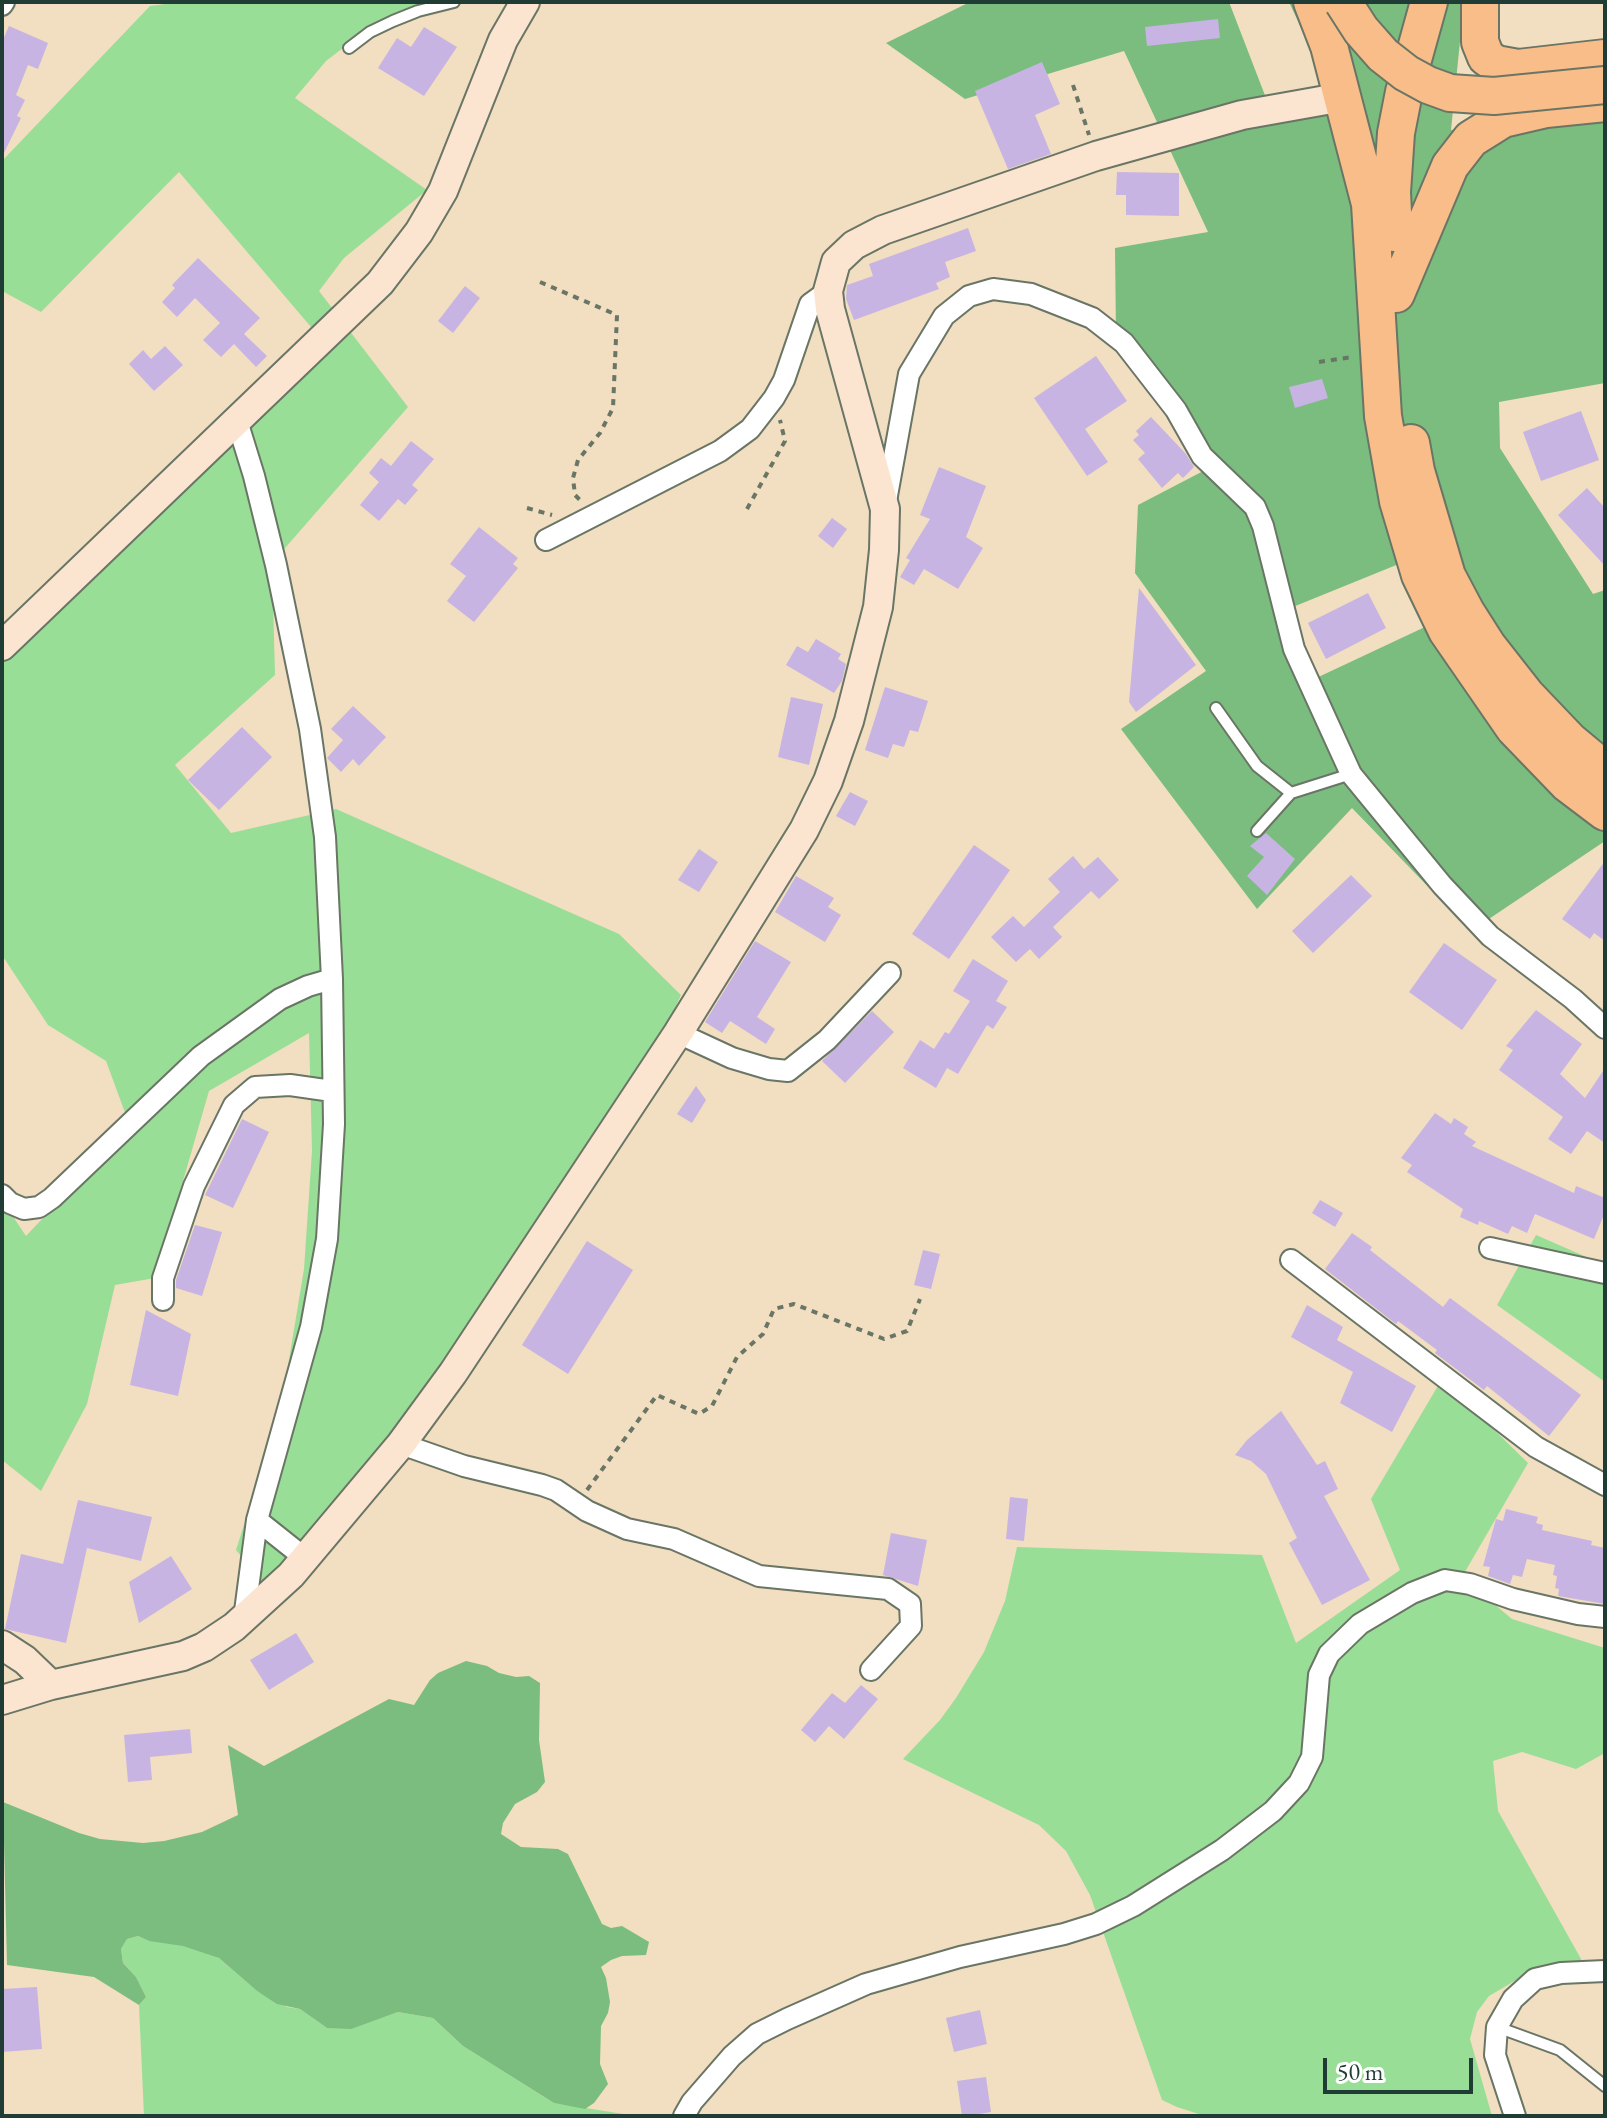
<!DOCTYPE html>
<html>
<head>
<meta charset="utf-8">
<style>
	body { margin:0 }
	#map { position:relative; width:1607px; height:2118px; overflow:hidden; background:#f2dec0; font-family:"EB Garamond",serif }
	canvas { display:block }
	.frame { position:absolute; inset:0; border:4px solid #1f3d34; pointer-events:none }
	.scale { position:absolute; left:1323px; top:2058px; width:150px; height:36px; box-sizing:border-box; border:4px solid #1f3d34; border-top:0; padding-left:10px; font-size:24px; line-height:28px; white-space:nowrap; color:#1f3d34; -webkit-text-stroke:6px #fff; paint-order:stroke }
</style>
</head>
<body>
<div id="map">
<canvas width="1607" height="2118"></canvas>
<div class="frame"></div>
<div class="scale">50 m</div>
</div>
<script>
const context = document.querySelector('canvas').getContext('2d');
context.lineJoin = 'round';
function fill(path, color) { context.fillStyle = color; context.fill(path, 'evenodd'); }
const poly = rows => new Path2D(rows.map(r => 'M' + r).join(''));
function stroke(path, color, width, dash) { context.strokeStyle = color; context.lineWidth = width; context.lineCap = dash ? 'butt' : 'round'; context.setLineDash(dash || []); context.stroke(path); }
fill(poly([
	[180,2,436,2,365,31,326,61,295,98,427,190,344,258,319,291,408,407,272,563,275,675,175,765,231,833,336,809,619,934,681,995,627,1112,384,1459,276,1597,236,1550,271,1440,285,1384,304,1269,312,1151,309,1033,209,1091,155,1278,115,1285,87,1404,41,1491,2,1460,2,1200,26,1236,130,1126,106,1061,48,1025,2,955,2,657,215,439,311,327,179,172,41,312,2,291,2,161,150,6],
	[1536,1235,1605,1265,1605,1382,1497,1305],
	[1442,1379,1528,1463,1462,1577,1512,1619,1605,1648,1605,1753,1576,1769,1522,1752,1493,1761,1498,1811,1585,1966,1535,1969,1489,1996,1477,2012,1470,2039,1492,2116,1205,2116,1177,2107,1162,2100,1090,1895,1066,1851,1039,1825,903,1759,940,1720,956,1698,984,1652,1005,1601,1017,1547,1262,1555,1296,1643,1400,1570,1371,1499],
	[138,1936,149,1941,163,1941,197,1949,219,1958,257,1991,287,2007,300,2009,327,2028,375,2020,398,2012,433,2018,463,2046,554,2103,636,2116,144,2116,139,2005,146,1997,136,1977,123,1963,121,1949,127,1939]
]), '#99de96');
fill(poly([
	[970,2,1229,2,1266,98,1332,93,1289,2,1464,2,1451,130,1605,114,1605,383,1499,402,1500,448,1593,594,1605,590,1605,841,1471,931,1352,808,1257,909,1121,729,1206,671,1135,573,1138,505,1211,467,1116,334,1115,248,1208,232,1124,51,965,99,886,43],
	[1416,557,1442,619,1312,680,1283,611],
	[466,1661,487,1666,499,1673,516,1677,529,1676,540,1683,539,1740,545,1782,537,1792,515,1804,503,1823,501,1834,521,1847,558,1849,568,1854,602,1924,611,1928,622,1926,649,1942,646,1955,622,1956,611,1960,601,1967,606,1978,610,2002,608,2013,601,2026,600,2064,608,2084,594,2103,585,2109,554,2103,463,2046,433,2018,398,2012,351,2029,327,2028,300,2009,277,2004,257,1991,219,1958,183,1946,149,1941,138,1936,127,1939,121,1949,123,1963,136,1977,146,1997,139,2005,94,1977,7,1965,3,1802,79,1833,100,1839,143,1843,164,1841,202,1832,238,1815,228,1745,264,1766,389,1699,414,1705,430,1680,438,1673]
]), '#7abd7f');
fill(poly([
	[1218,19,1220,38,1147,46,1145,27],
	[9,26,48,43,38,69,28,65,16,95,25,100,17,116,21,118,2,157,2,42],
	[424,27,457,47,424,96,378,68,397,38,411,47],
	[1042,62,1060,104,1035,115,1051,154,1008,169,975,91],
	[1117,172,1179,173,1179,216,1126,215,1126,195,1116,195],
	[968,228,976,251,945,262,950,277,936,283,939,289,854,320,846,299,847,285,873,276,869,264],
	[198,258,260,318,244,334,267,356,256,367,234,344,221,357,203,340,220,323,195,298,177,317,162,302,175,288,172,285],
	[465,286,480,298,453,333,438,321],
	[165,346,183,365,154,391,129,364,143,350,151,359],
	[1096,356,1127,401,1085,429,1108,462,1087,476,1034,398],
	[1322,379,1328,398,1295,408,1289,387],
	[1581,411,1599,460,1541,481,1523,432],
	[1151,417,1186,454,1194,467,1183,478,1178,473,1162,488,1138,459,1145,453,1133,440,1139,435,1136,431],
	[411,441,434,459,412,485,418,490,405,505,398,499,379,521,360,505,379,482,369,473,381,458,391,466],
	[939,467,986,486,966,537,983,548,958,589,924,569,914,585,900,577,910,560,906,558,930,519,920,515],
	[1587,488,1605,508,1605,566,1558,515],
	[832,518,847,529,833,548,818,536],
	[479,527,518,558,513,564,518,568,474,622,447,601,466,576,450,564],
	[1139,588,1196,665,1136,712,1129,702],
	[1368,593,1386,628,1326,659,1308,623],
	[816,639,841,654,838,659,846,664,842,681,834,693,786,665,797,646,808,652],
	[885,687,928,701,918,732,910,730,904,747,893,744,888,758,865,750],
	[791,697,823,704,809,765,778,757],
	[353,706,386,737,359,766,353,759,341,772,327,758,343,740,331,729],
	[242,727,272,757,219,810,188,780],
	[850,792,868,801,855,826,836,816],
	[1266,833,1295,859,1267,895,1247,876,1264,857,1250,846],
	[974,845,1010,870,949,959,912,934],
	[699,849,718,862,699,892,678,880],
	[1073,856,1084,869,1098,857,1119,880,1099,899,1091,891,1053,927,1062,937,1039,959,1030,949,1016,962,991,937,1013,916,1024,927,1060,892,1048,879],
	[1605,861,1605,941,1594,933,1590,939,1562,919],
	[1351,875,1372,896,1313,953,1292,931],
	[796,876,834,898,828,907,841,915,825,942,775,912],
	[755,941,791,962,757,1017,775,1029,766,1044,730,1021,722,1033,705,1022],
	[1444,943,1497,980,1462,1030,1409,992],
	[973,959,1008,981,996,1001,1007,1007,993,1029,987,1025,958,1074,947,1068,936,1088,903,1068,920,1040,934,1049,945,1032,949,1034,970,1001,953,991],
	[1536,1010,1582,1044,1560,1074,1585,1098,1605,1068,1605,1143,1587,1131,1571,1154,1548,1139,1563,1117,1499,1070,1513,1050,1506,1046],
	[872,1011,894,1032,845,1083,822,1061],
	[696,1086,706,1100,692,1123,677,1114],
	[1435,1113,1451,1124,1454,1118,1468,1127,1464,1134,1476,1142,1472,1146,1574,1193,1576,1186,1605,1198,1605,1212,1594,1239,1535,1214,1527,1233,1512,1226,1508,1234,1479,1221,1478,1225,1460,1217,1463,1209,1407,1172,1412,1165,1401,1158],
	[242,1119,269,1132,233,1208,205,1195],
	[1320,1200,1343,1213,1335,1227,1312,1213],
	[195,1225,222,1232,202,1296,176,1288,176,1280],
	[1352,1233,1372,1247,1370,1250,1443,1307,1450,1298,1581,1395,1549,1436,1487,1386,1484,1390,1468,1378,1435,1353,1437,1350,1398,1321,1396,1324,1325,1269],
	[587,1241,633,1270,568,1374,522,1345],
	[923,1250,940,1254,931,1289,914,1285],
	[1307,1305,1343,1327,1337,1340,1416,1386,1392,1432,1340,1403,1353,1372,1291,1337],
	[146,1310,191,1334,178,1396,130,1385],
	[1281,1411,1317,1465,1325,1461,1338,1489,1324,1496,1370,1580,1322,1605,1289,1543,1297,1538,1266,1474,1251,1461,1235,1455,1247,1440],
	[1010,1497,1028,1499,1024,1541,1006,1539],
	[78,1500,152,1517,141,1561,87,1548,66,1643,5,1629,21,1554,63,1564],
	[1506,1509,1538,1517,1536,1523,1543,1525,1542,1530,1592,1541,1591,1545,1605,1548,1605,1604,1558,1596,1559,1589,1555,1588,1557,1576,1553,1575,1555,1565,1527,1559,1522,1577,1513,1575,1510,1584,1488,1576,1490,1567,1483,1566,1496,1519,1503,1521],
	[891,1533,927,1540,918,1586,883,1575],
	[171,1556,192,1589,139,1623,129,1582],
	[296,1633,314,1662,269,1690,250,1660],
	[861,1685,878,1699,844,1739,829,1726,815,1742,801,1730,832,1693,845,1703],
	[190,1729,192,1753,150,1757,152,1780,128,1782,124,1735],
	[37,1987,42,2049,2,2052,2,1989],
	[980,2010,987,2044,954,2052,946,2018],
	[986,2077,991,2112,979,2114,980,2116,962,2116,957,2081]
]), '#c7b4e2');
const lane = poly([
	[349,48,370,32,393,21,418,11,454,2],
	[1216,708,1257,766,1291,793],
	[1257,831,1291,793,1351,774],
	[1497,2027,1560,2050,1605,2086]
]);
const street = poly([
	[2,5,4,2],
	[237,421,254,476,276,565,310,729,325,837,332,979,334,1124,327,1239,311,1327,257,1520,244,1619],
	[886,501,909,374,944,316,969,296,993,289,1031,294,1092,318,1124,343,1176,410,1202,456,1255,507,1263,526,1294,649,1351,774,1442,885,1490,936,1573,999,1605,1028],
	[546,540,720,451,750,429,774,398,784,380,810,304,828,291],
	[678,1033,732,1058,769,1069,788,1071,827,1040,890,973],
	[2,1195,10,1203,24,1209,39,1207,52,1198,201,1056,280,999,308,986,332,979],
	[1490,1248,1605,1273],
	[1291,1260,1536,1447,1605,1485],
	[163,1300,163,1278,194,1186,234,1105,255,1087,290,1085,332,1091],
	[401,1444,464,1466,542,1485,556,1490,587,1511,627,1529,674,1539,759,1576,888,1589,910,1604,911,1626,871,1670],
	[257,1520,306,1559],
	[684,2116,692,2102,732,2056,757,2034,787,2019,866,1984,960,1957,1064,1934,1096,1924,1133,1906,1222,1850,1273,1811,1299,1783,1312,1757,1319,1675,1329,1654,1360,1624,1412,1593,1445,1580,1470,1584,1513,1599,1578,1614,1605,1617],
	[1515,2116,1495,2055,1497,2027,1513,1999,1535,1979,1561,1973,1605,1971]
]);
const secondary = poly([
	[2,646,380,283,419,232,443,191,503,40,525,2],
	[2,1645,25,1660,51,1685],
	[2,1700,51,1685,183,1656,204,1647,234,1627,291,1575,401,1444,453,1373,678,1033,804,830,828,781,849,721,878,607,884,550,885,509,830,309,828,291,836,262,854,245,883,230,1096,156,1242,115,1343,97]
]);
const highway = poly([
	[1312,2,1329,46,1370,204,1383,416,1398,501,1420,575,1447,631,1514,728,1568,784,1605,812],
	[1480,2,1480,42,1486,57,1496,64,1518,68,1605,58],
	[1394,233,1392,192,1396,133,1404,92,1429,2],
	[1396,294,1450,166,1471,139,1503,119,1546,109,1605,103],
	[1411,443,1416,471,1447,576,1466,612,1487,645,1527,696,1569,740,1605,770]
]);
stroke(lane, '#697565', 14);
stroke(street, '#697565', 24);
stroke(secondary, '#697565', 32);
stroke(highway, '#697565', 40);
stroke(poly([
	[1073,85,1089,135],
	[540,282,617,315,613,408,600,433,578,460,573,478,575,495,582,502],
	[1319,362,1352,357],
	[527,508,552,515],
	[747,509,785,441,780,420],
	[587,1490,657,1395,699,1414,712,1406,737,1357,763,1334,774,1309,794,1304,884,1339,907,1331,920,1299]
]), '#697565', 4, [6, 6]);
stroke(lane, '#fff', 10);
stroke(street, '#fff', 20);
stroke(secondary, '#fce5d0', 28);
stroke(highway, '#f8bd89', 36);
const highwayBridge = poly([
	[1343,2,1361,30,1383,55,1406,73,1428,85,1450,93,1494,96,1605,85]
]);
stroke(highwayBridge, '#697565', 40, []);
stroke(highwayBridge, '#f8bd89', 36);
</script>
</body>
</html>
